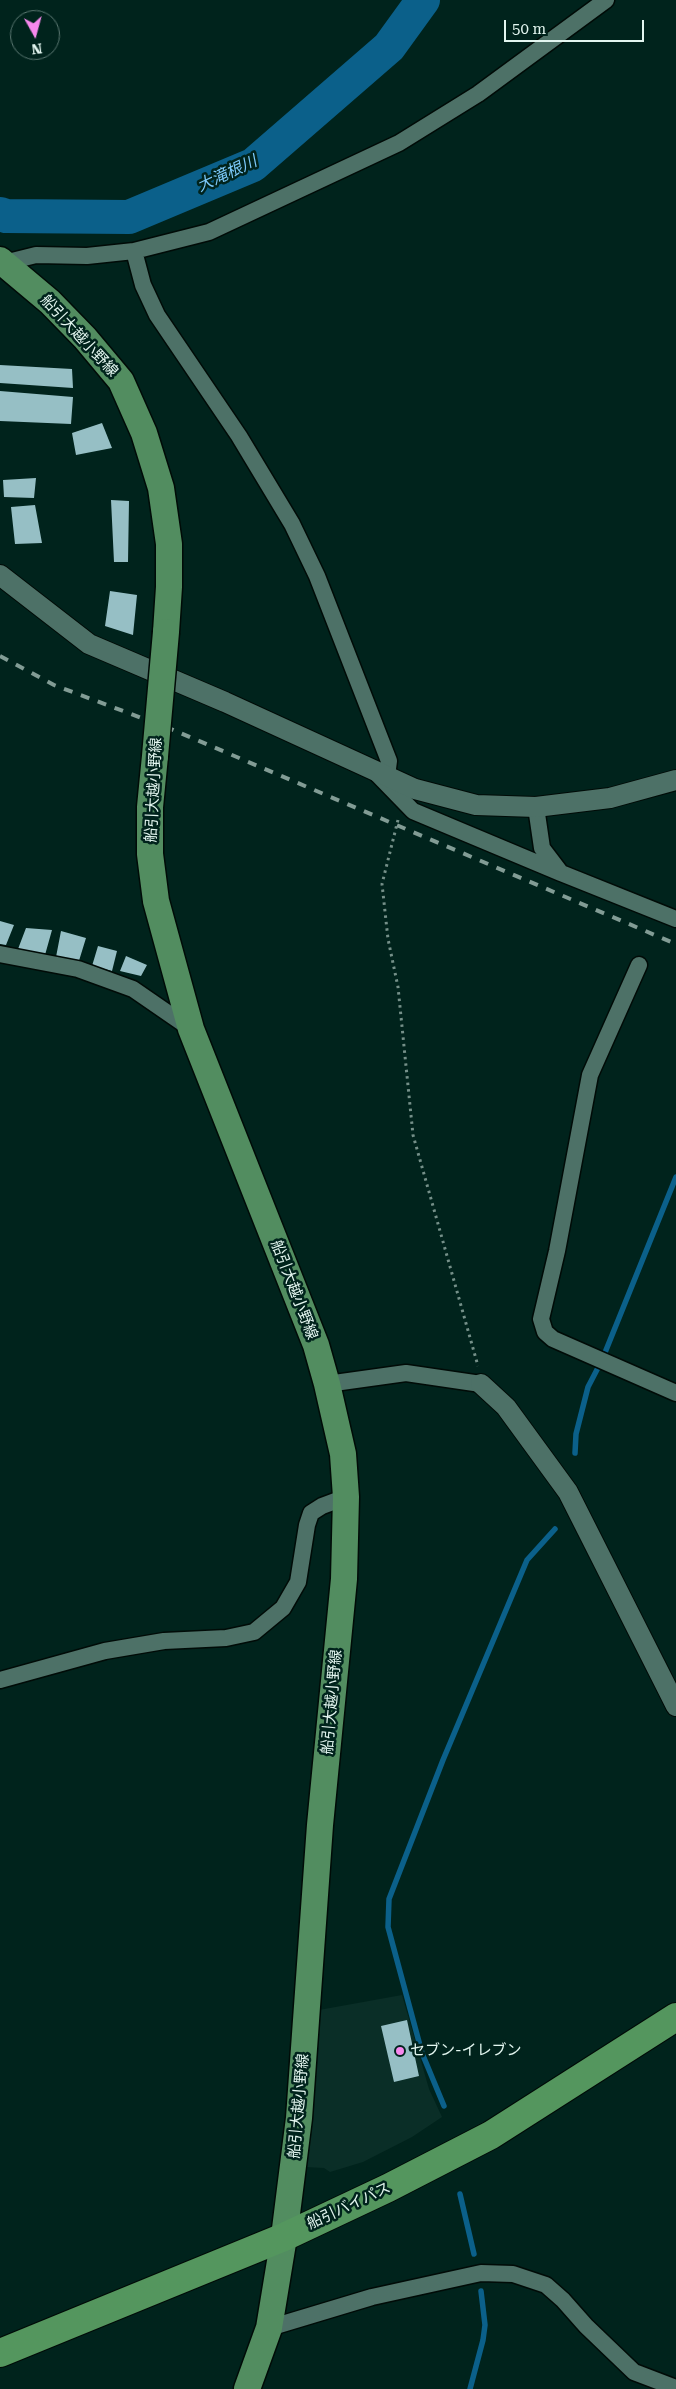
<!DOCTYPE html>
<html>
<head>
<meta charset="utf-8">
<style>
	body { margin:0 }
	#map { position:relative; width:676px; height:2389px; overflow:hidden; background:#00231c; font-family:"Roboto Serif",serif }
	canvas { display:block }
	.north { position:absolute; left:10px; top:10px; width:50px; height:50px; box-sizing:border-box; background:#00231c; border:1px solid #5b7771; border-radius:50%; rotate:173deg; font-size:14px; font-weight:700; line-height:20px; text-align:center; color:#e3f6f0 }
	.north::after { content:''; display:block; margin:auto; width:18px; height:22px; background:#f688ed; clip-path:polygon(50% 0,100% 100%,50% 72%,0 100%) }
	.scale { position:absolute; left:504px; top:20px; width:140px; height:22px; box-sizing:border-box; border:2px solid #e3f6f0; border-top:0; padding-left:6px; font-size:15px; line-height:18px; white-space:nowrap; color:#e3f6f0; -webkit-text-stroke:4px #00231c; paint-order:stroke }
</style>
</head>
<body>
<div id="map">
<canvas width="676" height="2389"></canvas>
<div class="north">N</div>
<div class="scale">50 m</div>
</div>
<script>
const context = document.querySelector('canvas').getContext('2d');
context.lineJoin = 'round';
function fill(path, color) { context.fillStyle = color; context.fill(path, 'evenodd'); }
const poly = rows => new Path2D(rows.map(r => 'M' + r).join(''));
function stroke(path, color, width, dash) { context.strokeStyle = color; context.lineWidth = width; context.lineCap = dash ? 'butt' : 'round'; context.setLineDash(dash || []); context.stroke(path); }
function drawText(font, color, halo, rows, align = 'center') {
  context.font = font + ' "Roboto Serif","Noto Sans JP",serif'; context.lineWidth = 5; context.setLineDash([]); context.textBaseline = 'middle'; context.strokeStyle = halo; context.fillStyle = color; for (const [text, x, y, turn = 0] of rows) {
    context.save(); context.translate(x, y); context.rotate((+turn || 0) * Math.PI / 180); context.textAlign = isNaN(turn) ? turn : align; if (halo) context.strokeText(text, 0, 0); context.fillText(text, 0, 0); context.restore();
  }
}
fill(poly([
	[402,1995,429,2089,442,2117,412,2137,363,2162,330,2172,324,2168,305,2167,319,2010]
]), '#0a2e27');
stroke(poly([
	[575,1453,576,1434,588,1387,602,1360,676,1177],
	[444,2106,422,2053,388,1927,389,1899,443,1760,527,1560,555,1529],
	[460,2194,474,2254],
	[470,2389,483,2340,485,2325,481,2291]
]), '#0b608a', 5.5);
stroke(poly([
	[0,214,6,216,129,217,253,165,389,47,423,0]
]), '#0b608a', 34);
fill(poly([
	[0,365,72,369,73,388,0,383],
	[0,391,73,397,71,424,0,421],
	[102,423,112,448,76,455,72,433],
	[36,478,34,498,4,497,3,480],
	[111,500,129,501,128,562,114,562],
	[35,505,42,543,15,544,11,507],
	[110,591,137,595,133,635,105,626],
	[0,921,14,925,6,945,0,944],
	[26,928,52,930,45,955,18,949],
	[61,931,86,938,78,964,56,957],
	[98,946,117,951,112,971,92,966],
	[126,956,147,965,141,976,120,971],
	[407,2020,419,2076,394,2082,381,2026]
]), '#96bfc5');
const minor = poly([
	[134,251,143,285,157,315,239,436,292,524,317,576,389,761,387,776],
	[4,263,36,255,87,256,134,251,209,232,399,143,478,94,606,0],
	[377,774,413,811,561,873],
	[536,807,542,848,561,873,676,919],
	[0,954,78,969,133,989,191,1029],
	[639,965,590,1075,557,1251,541,1319,545,1332,553,1339,676,1393],
	[327,1384,406,1373,481,1384],
	[0,1680,105,1651,164,1641,226,1638,254,1632,283,1608,298,1582,307,1525,311,1513,322,1506,346,1497],
	[269,2328,372,2297,481,2273,513,2274,546,2285,563,2300,586,2326,634,2372,676,2388]
]);
const tertiary = poly([
	[0,575,89,644,225,702,415,789,476,805,536,807,610,798,676,780],
	[481,1384,506,1407,568,1492,676,1706]
]);
const primary = poly([
	[0,260,50,302,85,338,121,381,144,433,161,488,169,544,169,587,166,632],
	[155,756,150,807,150,854,156,901,191,1029,316,1345,327,1384,343,1454,346,1497,344,1579,320,1825,299,2118,284,2237,269,2328,247,2389]
]);
const trunk = poly([
	[0,2353,284,2237,388,2188,491,2135,676,2017]
]);
stroke(minor, '#000b07', 19);
stroke(tertiary, '#000b07', 22);
stroke(primary, '#000b07', 29);
stroke(trunk, '#000b07', 30);
stroke(poly([
	[398,820,382,884,388,939,398,987,413,1135,478,1366]
]), '#759089', 3, [2.5, 4]);
stroke(minor, '#4d7167', 16);
stroke(tertiary, '#4d7167', 20);
stroke(primary, '#528d60', 26);
stroke(trunk, '#54965e', 28);
stroke(poly([
	[0,656,54,685,171,729,676,944]
]), '#829c95', 4, [9, 9]);
const primaryBridge = poly([
	[155,756,166,632]
]);
stroke(primaryBridge, '#000b07', 29, []);
stroke(primaryBridge, '#528d60', 26);
for (const [x, y, r, color] of [
	[400,2051,5,"#f688ed"]
]) { const dot = new Path2D(); dot.arc(x, y, r, 0, 2 * Math.PI); context.fillStyle = color; context.fill(dot); stroke(dot, '#00231c', 2); }
drawText('15px', '#e3f6f0', '#00231c', [
	["船引大越小野線",79,336,47],
	["船引大越小野線",154,790,-87],
	["船引大越小野線",294,1290,69],
	["船引大越小野線",332,1702,-85],
	["船引大越小野線",299,2106,-85],
	["船引バイパス",349,2206,-25]
]);
drawText('15px', '#e3f6f0', '#00231c', [
	["セブン-イレブン",410,2051]
], 'left');
drawText('italic 16px', '#7cc9fa', '#00231c', [
	["大滝根川",227,174,-25]
]);
</script>
</body>
</html>
